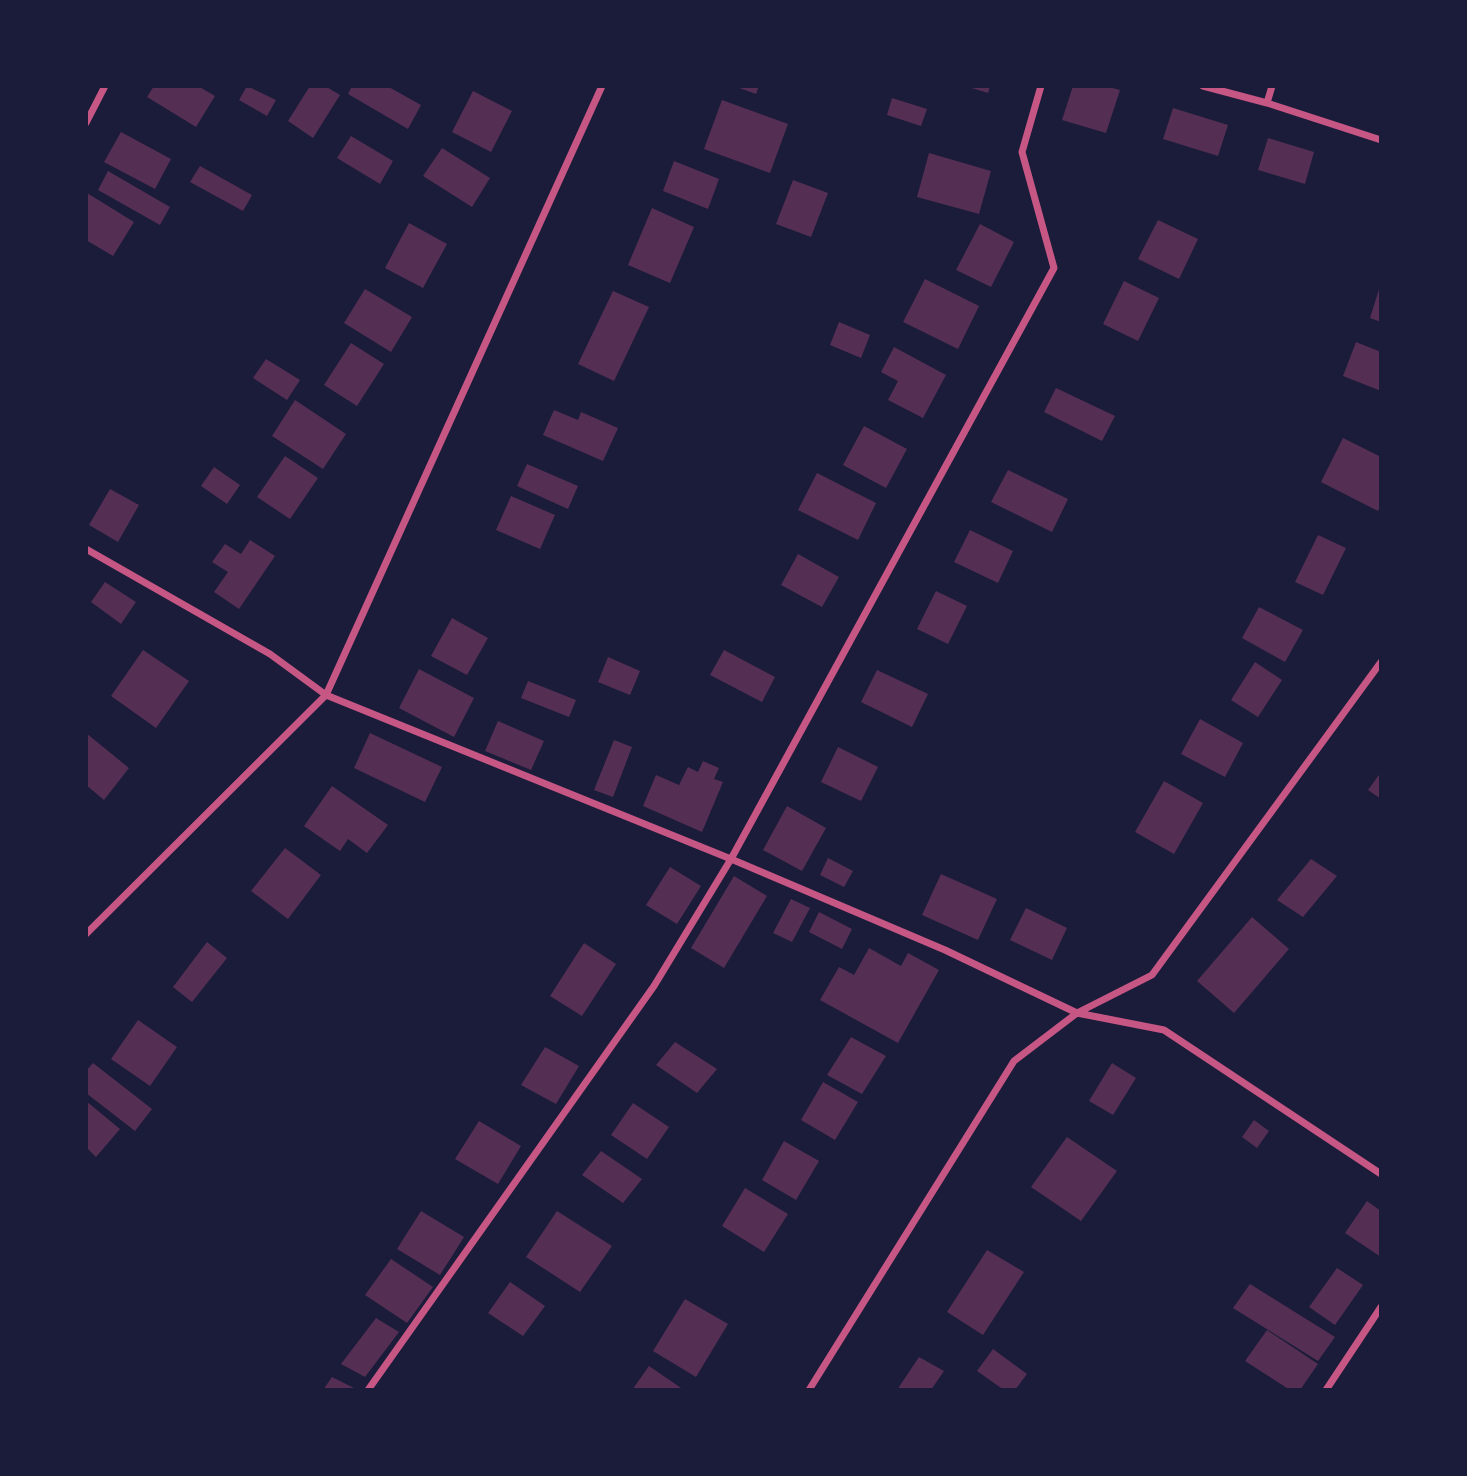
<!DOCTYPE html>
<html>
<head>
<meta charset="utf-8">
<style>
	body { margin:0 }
	#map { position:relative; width:1467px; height:1476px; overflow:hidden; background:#1b1b3a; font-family:"DM Sans",sans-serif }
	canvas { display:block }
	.frame { position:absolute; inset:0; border:88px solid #1b1b3a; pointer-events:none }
</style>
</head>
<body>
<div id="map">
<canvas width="1467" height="1476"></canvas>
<div class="frame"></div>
</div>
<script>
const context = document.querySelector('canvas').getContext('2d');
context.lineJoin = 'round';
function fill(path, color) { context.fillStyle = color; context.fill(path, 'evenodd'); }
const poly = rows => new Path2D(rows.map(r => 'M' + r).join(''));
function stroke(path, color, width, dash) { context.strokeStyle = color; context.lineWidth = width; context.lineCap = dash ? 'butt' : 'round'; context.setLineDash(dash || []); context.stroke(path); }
fill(poly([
	[154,86,198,86,215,96,196,127,147,97],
	[247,86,276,100,267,116,239,100],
	[310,86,325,86,340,95,313,138,288,121],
	[352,86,387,86,421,105,408,129,348,94],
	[734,86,759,86,756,94],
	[965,86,990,86,988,93],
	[1073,86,1105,86,1120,90,1106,133,1062,120],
	[473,91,512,111,491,152,452,132],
	[892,98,927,109,921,126,887,115],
	[722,100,788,124,770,173,704,149],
	[1173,108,1228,125,1218,156,1163,139],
	[121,132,171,159,155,189,104,162],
	[351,136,393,161,380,184,337,158],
	[1268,138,1314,152,1305,184,1258,170],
	[442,148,490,178,472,207,423,176],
	[929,153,991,171,979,214,917,197],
	[674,161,719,179,708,209,663,191],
	[200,166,252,195,243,211,190,182],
	[108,171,170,207,160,225,98,190],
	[793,180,828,193,811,237,776,224],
	[87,193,134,222,113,256,86,240],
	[652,208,694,227,670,283,628,265],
	[1158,220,1198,239,1179,279,1138,259],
	[409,223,447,244,423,288,385,268],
	[980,224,1014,242,991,287,956,270],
	[925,279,979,306,958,349,903,322],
	[1124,281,1159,298,1138,341,1103,324],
	[1381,283,1381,322,1370,318],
	[365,289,412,317,391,352,344,323],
	[613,291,649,307,614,381,578,364],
	[839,322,870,335,861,358,830,345],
	[1356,342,1381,352,1381,391,1343,376],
	[351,343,384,364,357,406,324,385],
	[894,347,946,375,923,418,888,400,898,381,881,372],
	[266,359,300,380,287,400,253,378],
	[1056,388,1115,416,1102,441,1044,412],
	[295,400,346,434,323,469,272,436],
	[554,410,578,420,581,412,618,428,603,461,543,435],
	[864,426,907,449,886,488,843,465],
	[1343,438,1381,457,1381,504,1378,511,1321,482],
	[285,456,318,478,290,519,257,497],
	[527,464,578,486,568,509,517,486],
	[214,467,240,485,227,504,201,486],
	[1008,470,1068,499,1052,532,991,502],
	[817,473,876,503,858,540,798,510],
	[110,489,139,505,118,542,89,525],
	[511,496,555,515,540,549,496,530],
	[970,530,1013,551,998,583,954,562],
	[1318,535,1346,548,1323,595,1295,582],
	[250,540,275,556,239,609,214,592,228,572,212,562,225,544,241,554],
	[798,554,839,577,822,607,781,585],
	[105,582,136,602,121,624,91,602],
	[936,591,967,606,948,644,917,629],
	[1259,607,1303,630,1285,662,1242,638],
	[452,618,488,638,467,675,431,656],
	[143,650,189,681,156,728,111,696],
	[724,650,775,677,762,702,710,675],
	[608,657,640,671,630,695,598,682],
	[1255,662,1282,680,1258,717,1231,700],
	[419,669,474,698,454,737,399,708],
	[877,670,928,694,912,727,861,702],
	[528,681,576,700,569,717,521,698],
	[1200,719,1243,743,1225,777,1181,754],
	[498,721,544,741,531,770,485,751],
	[86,733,129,768,104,800,86,785],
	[370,733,442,767,425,802,354,768],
	[614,740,632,747,613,797,594,790],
	[838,747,878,767,861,801,821,782],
	[703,761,719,768,714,779,723,782,702,832,643,806,656,775,679,785,688,767,698,772],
	[1381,772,1381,799,1368,790],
	[1164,781,1203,803,1174,854,1135,832],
	[332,786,388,825,367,853,348,839,340,851,304,826],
	[787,806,826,828,802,871,763,850],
	[285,848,321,875,288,919,251,891],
	[828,858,853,871,844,887,820,875],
	[1311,859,1337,876,1303,917,1277,900],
	[670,867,701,886,677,924,646,905],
	[941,874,997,899,978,940,922,915],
	[734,876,767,896,724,968,691,948],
	[791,899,810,908,792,942,773,933],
	[1026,908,1067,928,1052,960,1010,940],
	[819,912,852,929,842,949,809,932],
	[1252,917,1289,949,1234,1013,1197,981],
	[207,942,227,958,192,1002,173,987],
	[584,943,616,964,582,1016,550,996],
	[869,948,901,966,908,953,939,970,898,1043,820,1000,839,967,854,975],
	[138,1020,177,1047,150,1086,111,1059],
	[851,1037,886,1056,862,1094,827,1075],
	[675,1042,717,1069,697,1093,656,1065],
	[545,1047,579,1066,556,1104,521,1085],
	[93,1063,152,1109,135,1131,86,1093,86,1071],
	[1112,1063,1136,1078,1113,1115,1089,1101],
	[823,1082,858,1102,835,1140,801,1120],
	[86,1101,120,1129,96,1157,86,1147],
	[633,1103,669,1127,647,1159,611,1135],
	[1254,1120,1269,1131,1257,1148,1242,1137],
	[479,1121,521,1146,498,1184,455,1159],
	[1067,1137,1117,1171,1081,1221,1031,1187],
	[784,1141,819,1161,796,1200,762,1180],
	[601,1151,642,1179,623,1203,582,1175],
	[745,1188,788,1214,764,1252,722,1226],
	[1367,1201,1381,1211,1381,1257,1345,1233],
	[421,1211,464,1237,440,1275,397,1249],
	[557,1211,612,1246,580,1292,526,1257],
	[987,1250,1024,1272,983,1335,947,1312],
	[391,1259,433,1287,407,1323,365,1295],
	[1337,1268,1363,1285,1335,1325,1309,1307],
	[510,1282,545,1306,523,1336,488,1313],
	[1250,1284,1335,1337,1318,1361,1233,1308],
	[685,1299,728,1324,696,1377,653,1351],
	[376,1318,399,1332,365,1377,341,1364],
	[1267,1330,1318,1364,1300,1390,1290,1390,1245,1361],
	[993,1349,1027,1374,1015,1390,1004,1390,977,1371],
	[919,1357,944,1371,931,1390,897,1390],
	[649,1366,684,1390,632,1390],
	[332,1377,358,1390,323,1390]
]), '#542f53');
stroke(poly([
	[1203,86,1267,103,1381,140],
	[1267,103,1272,86],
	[86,123,105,86],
	[86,549,270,654,326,695,731,859,945,950,1077,1013,1164,1030,1381,1174],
	[86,934,326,695,602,86],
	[368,1390,654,986,731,859,1054,268,1022,152,1041,86],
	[809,1390,1014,1061,1077,1013,1152,975,1381,662],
	[1326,1390,1381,1307]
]), '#c65784', 7);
</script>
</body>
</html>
